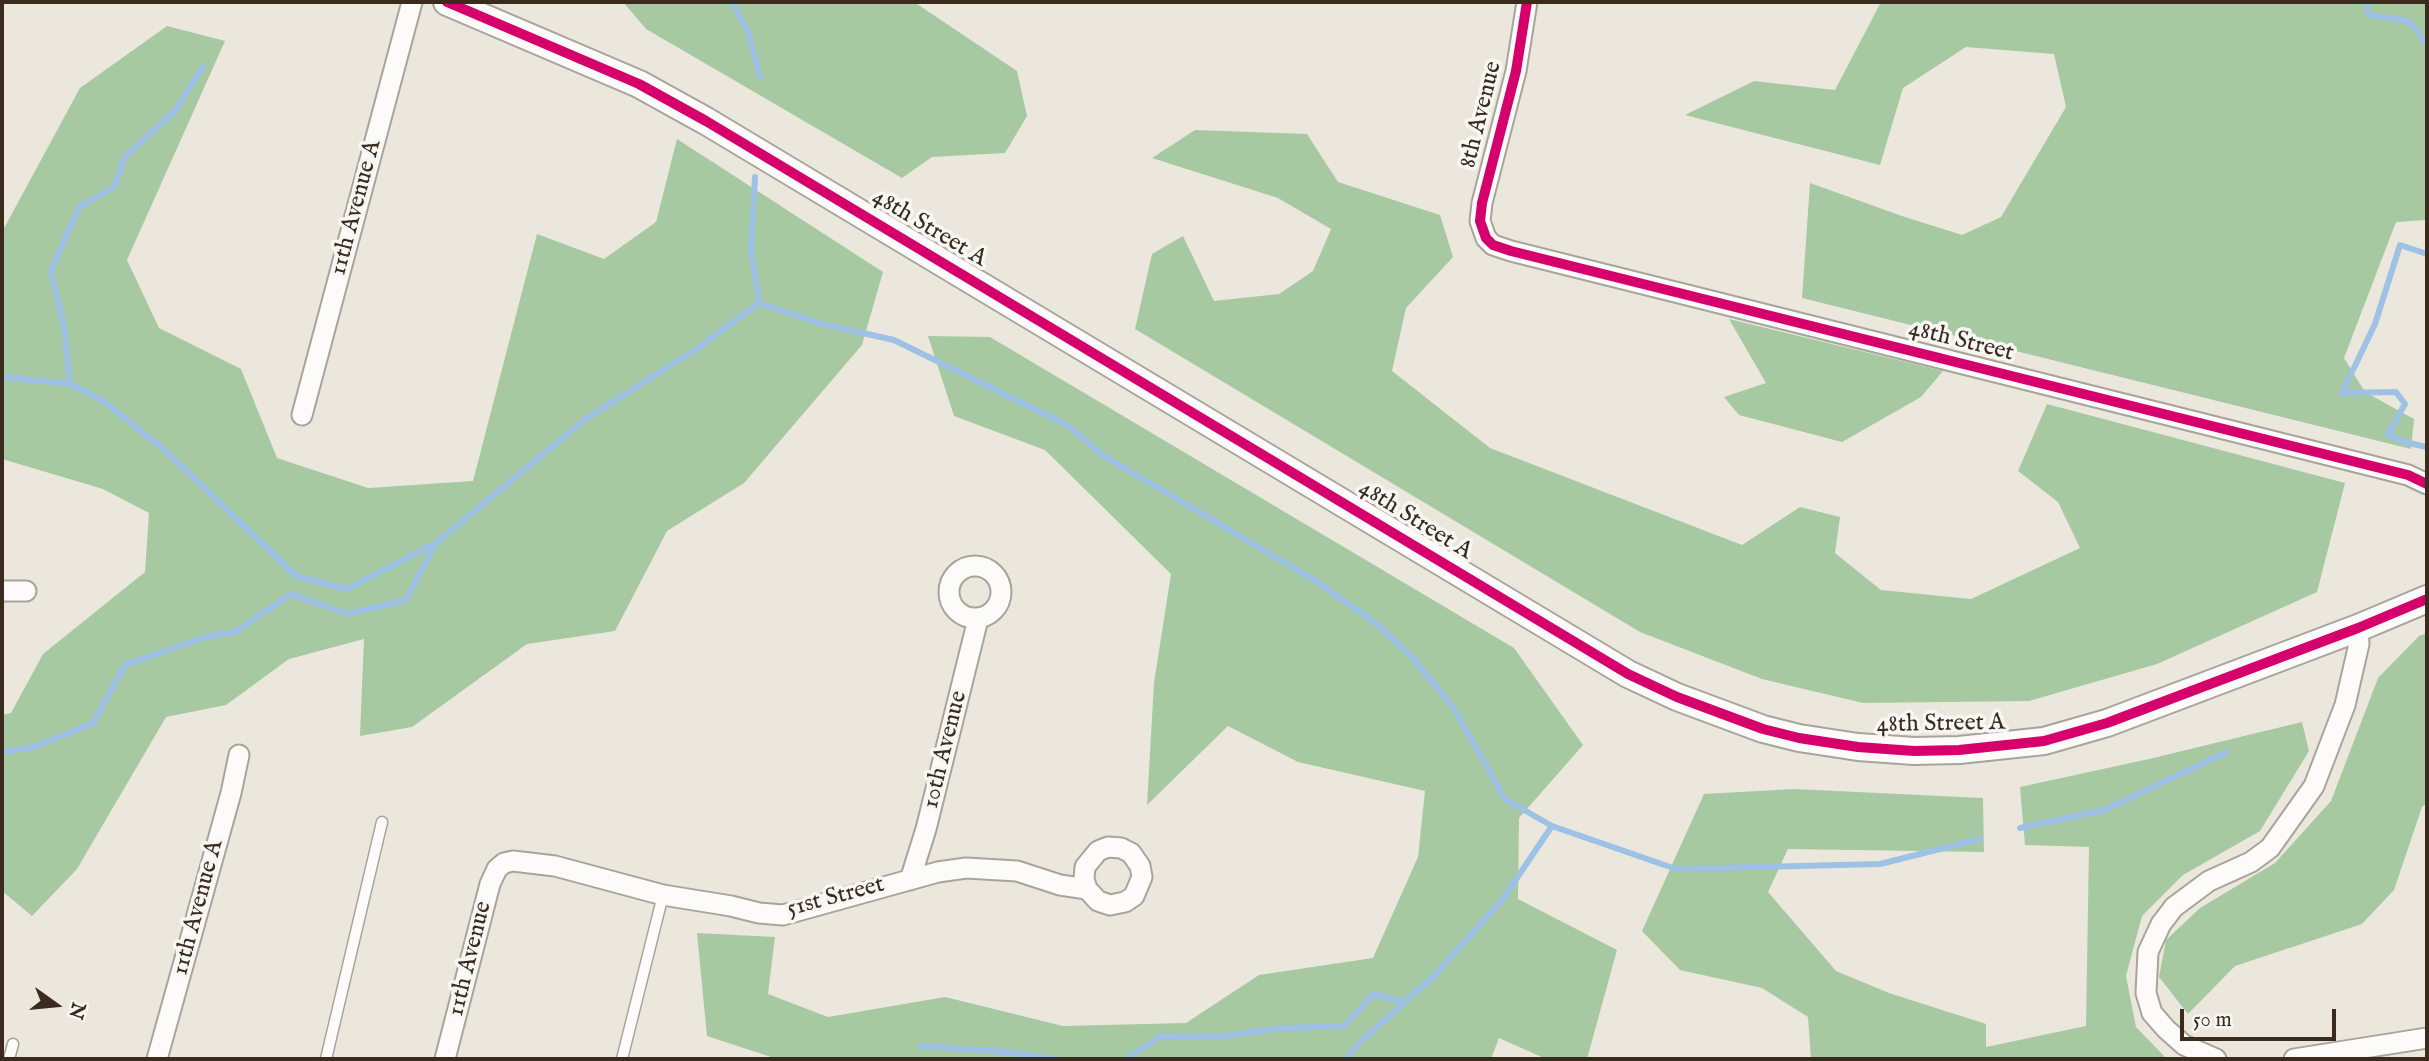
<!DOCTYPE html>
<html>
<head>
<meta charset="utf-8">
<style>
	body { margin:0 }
	#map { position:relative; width:2429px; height:1061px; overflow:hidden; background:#ebe7dc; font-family:"IM FELL English",serif }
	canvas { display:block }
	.frame { position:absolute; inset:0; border:4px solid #3b2a1e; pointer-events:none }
	.north { position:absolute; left:21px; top:970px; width:70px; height:70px; -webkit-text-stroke:5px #f6f6f2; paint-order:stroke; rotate:105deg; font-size:19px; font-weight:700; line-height:28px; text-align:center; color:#3b2a1e }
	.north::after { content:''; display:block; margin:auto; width:24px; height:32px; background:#3b2a1e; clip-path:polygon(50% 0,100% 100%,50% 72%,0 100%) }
	.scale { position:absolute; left:2180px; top:1009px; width:156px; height:32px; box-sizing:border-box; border:4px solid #3b2a1e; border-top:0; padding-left:9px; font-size:21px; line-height:24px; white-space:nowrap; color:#3b2a1e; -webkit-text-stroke:5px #f6f6f2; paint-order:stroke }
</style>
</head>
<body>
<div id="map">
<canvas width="2429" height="1061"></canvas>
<div class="frame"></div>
<div class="north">N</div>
<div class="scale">50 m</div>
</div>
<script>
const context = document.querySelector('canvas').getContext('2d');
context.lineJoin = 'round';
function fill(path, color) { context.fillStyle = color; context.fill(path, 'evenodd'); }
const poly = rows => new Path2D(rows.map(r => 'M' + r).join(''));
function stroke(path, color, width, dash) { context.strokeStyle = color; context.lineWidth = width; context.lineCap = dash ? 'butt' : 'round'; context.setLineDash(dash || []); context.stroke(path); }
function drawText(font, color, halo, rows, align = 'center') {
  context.font = font + ' "IM FELL English",serif'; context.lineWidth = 7; context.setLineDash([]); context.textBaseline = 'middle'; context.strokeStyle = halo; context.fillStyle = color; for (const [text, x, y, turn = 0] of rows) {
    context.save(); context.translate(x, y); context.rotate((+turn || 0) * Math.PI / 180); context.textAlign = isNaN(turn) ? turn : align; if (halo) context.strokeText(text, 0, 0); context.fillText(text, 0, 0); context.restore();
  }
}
fill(poly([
	[623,2,914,2,1017,71,1027,116,1005,153,932,157,902,178,646,29],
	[1881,2,2427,2,2427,220,2396,222,2344,358,2365,392,2414,419,2411,449,1802,298,1810,183,1902,216,1962,235,2001,217,2066,107,2054,54,1966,47,1903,88,1880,165,1685,115,1754,81,1835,90],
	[167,26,225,41,127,260,159,328,241,369,277,458,368,488,473,481,537,234,604,259,656,222,677,139,883,272,862,345,744,483,667,531,615,631,527,644,412,727,360,736,364,639,289,659,226,705,166,717,77,869,32,916,2,891,2,715,11,713,43,654,145,572,149,513,103,489,2,459,2,232,80,88],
	[1195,130,1307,134,1338,182,1440,215,1453,257,1406,308,1392,371,1490,448,1742,545,1800,507,1840,517,1835,553,1881,590,1971,599,2080,548,2058,502,2018,471,2047,404,2345,483,2317,592,2157,664,2029,701,1863,703,1762,679,1640,632,1135,329,1152,254,1183,236,1214,301,1279,294,1313,271,1331,229,1278,198,1152,158],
	[1729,319,1943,371,1921,397,1842,442,1739,415,1724,397,1766,383],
	[928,336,990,337,1514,648,1583,745,1519,818,1518,899,1617,950,1587,1059,1546,1059,1499,1038,1491,1059,777,1059,707,1036,697,933,775,937,768,994,828,1017,945,997,1063,1026,1186,1023,1259,975,1373,958,1418,857,1425,791,1298,762,1228,726,1147,805,1154,683,1171,574,1045,450,954,416],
	[2427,633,2427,803,2422,807,2394,890,2362,924,2235,966,2188,1014,2159,977,2166,940,2200,908,2275,863,2331,801,2378,678,2419,636],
	[2302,722,2309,751,2260,831,2183,875,2142,916,2126,976,2136,1027,2167,1059,1811,1059,1808,1017,1762,988,1680,970,1642,931,1704,794,1794,789,1983,798,1984,852,1788,849,1768,892,1836,971,1889,993,1986,1024,1986,1047,2086,1026,2089,847,2025,845,2020,787,2149,759]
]), '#a7c9a2');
stroke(poly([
	[732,2,748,32,760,76],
	[2367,2,2368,15,2409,21,2427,45],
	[755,177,751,251,759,303],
	[2427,254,2400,245,2375,324,2342,393,2396,392,2405,404,2388,434,2404,442,2427,447],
	[2,377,70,384,102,400,166,451,296,576,347,589,436,543,587,418,698,348,759,303,822,324,894,340,1069,426,1101,454,1314,580,1377,624,1412,657,1453,707,1505,799,1552,826,1676,869,1880,864,1980,839],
	[70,384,64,327,51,271,79,207,114,187,125,157,174,112,203,67],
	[2,752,34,747,93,723,125,665,205,637,235,632,291,594,348,614,406,600,436,543],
	[2020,828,2104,810,2227,752],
	[921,1046,1007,1052,1056,1059],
	[1126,1059,1161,1036,1215,1037,1282,1028,1345,1026,1373,994,1404,1002],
	[1346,1059,1357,1045,1435,975,1502,900,1552,826]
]), '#9dc2e6', 6);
const lane = poly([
	[9,1059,13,1044],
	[326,1059,382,822],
	[622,1059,663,895]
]);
const street = poly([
	[1527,2,1516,71,1482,203,1480,221,1486,238,1493,245,1511,251,2408,475,2427,484],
	[302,415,412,2],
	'949 592a26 26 0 1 1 52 0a26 26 0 1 1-52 0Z',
	[2,591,26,591],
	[910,880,926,829,978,619],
	[157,1059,231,793,239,755],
	[445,1059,490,884,497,869,504,863,513,861,555,866,663,895,731,906,759,913,783,915,938,872,966,868,1017,871,1060,885,1087,889,1098,901,1110,905,1125,902,1134,896,1142,877,1140,866,1131,853,1121,848,1108,847,1098,851,1085,867,1084,879,1087,889],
	[2216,1059,2184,1045,2166,1029,2152,1013,2146,993,2148,952,2161,924,2174,907,2209,881,2251,862,2270,848,2314,786,2345,705,2359,644,2358,628],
	[2294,1059,2427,1038]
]);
const secondary = poly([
	[447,2,639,84,706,121,1628,674,1677,697,1763,729,1799,738,1858,747,1914,751,1959,750,2044,741,2107,723,2358,628,2427,599]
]);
stroke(lane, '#a8a49c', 13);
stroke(street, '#a8a49c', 23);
stroke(secondary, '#a8a49c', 30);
stroke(lane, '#fcfbfa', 10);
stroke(street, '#fcfbfa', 19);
stroke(secondary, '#fcfbfa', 26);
stroke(poly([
	[447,2,639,84,706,121,1628,674,1677,697,1763,729,1799,738,1858,747,1914,751,1959,750,2044,741,2107,723,2358,628,2427,599],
	[1527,2,1516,71,1482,203,1480,221,1486,238,1493,245,1511,251,2408,475,2427,484]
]), '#d6006c', 10);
drawText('24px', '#3b2a1e', '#f6f6f2', [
	["8th Avenue",1482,115,-76],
	["11th Avenue A",357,208,-75],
	["48th Street A",929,229,31],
	["48th Street",1961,342,14],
	["48th Street A",1415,521,32],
	["48th Street A",1941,725,-1],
	["10th Avenue",946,750,-76],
	["51st Street",836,898,-15],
	["11th Avenue A",199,908,-75],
	["11th Avenue",471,959,-76]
]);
</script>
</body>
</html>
